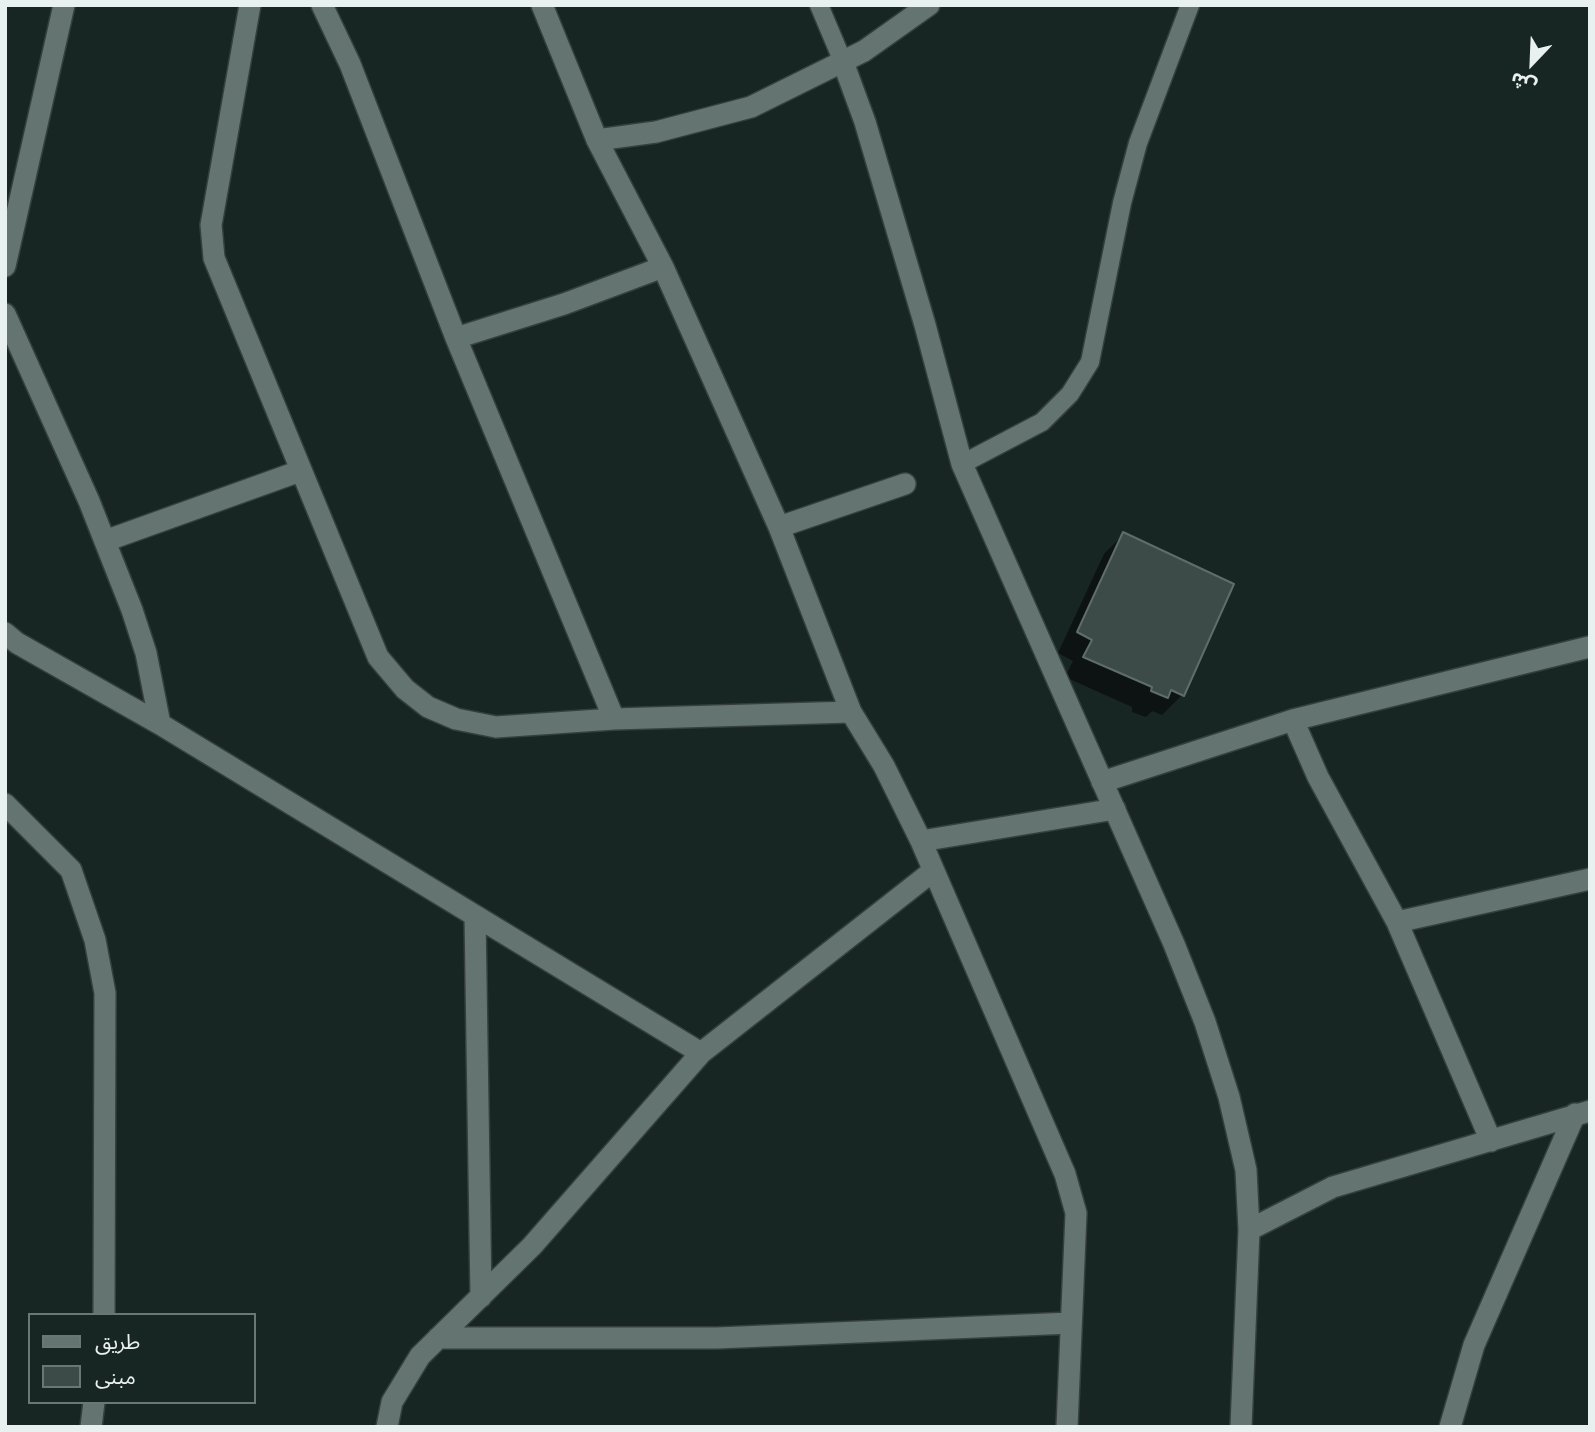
<!DOCTYPE html>
<html>
<head>
<meta charset="utf-8">
<style>
	body { margin:0 }
	#map { position:relative; width:1595px; height:1432px; overflow:hidden; background:#172523; font-family:Poppins,"Noto Sans Arabic",sans-serif }
	canvas { display:block }
	.frame { position:absolute; inset:0; border:7px solid #e8f1ef; pointer-events:none }
	.legend { position:absolute; left:28px; top:1313px; width:228px; height:91px; box-sizing:border-box; background:#172523; border:2px solid #6b7775; margin:0; padding:9px 12px; list-style:none; font-size:21px; color:#e8f1ef }
	.legend li { display:flex; align-items:center; gap:14px; height:35px }
	.legend b { width:35px; border:2px solid #6b7775 }
	.north { position:absolute; left:1497px; top:28px; width:70px; height:70px; -webkit-text-stroke:5px #172523; paint-order:stroke; rotate:203deg; font-size:19px; font-weight:700; line-height:28px; text-align:center; color:#e8f1ef }
	.north::after { content:''; display:block; margin:auto; width:24px; height:32px; background:#e8f1ef; clip-path:polygon(50% 0,100% 100%,50% 72%,0 100%) }
</style>
</head>
<body>
<div id="map">
<canvas width="1595" height="1432"></canvas>
<div class="frame"></div>
<ul class="legend">
<li><b style="height:9px;background:#647471"></b>طريق</li>
<li><b style="height:19px;background:#3c4b48"></b>مبنى</li>
</ul>
<div class="north">ش</div>
</div>
<script>
const context = document.querySelector('canvas').getContext('2d');
context.lineJoin = 'round';
function fill(path, color) { context.fillStyle = color; context.fill(path, 'evenodd'); }
const poly = rows => new Path2D(rows.map(r => 'M' + r).join(''));
function stroke(path, color, width, dash) { context.strokeStyle = color; context.lineWidth = width; context.lineCap = dash ? 'butt' : 'round'; context.setLineDash(dash || []); context.stroke(path); }
fill(poly([
	[1124,534,1182,695,1162,715,1152,711,1146,717,1132,712,1132,707,1065,677,1073,661,1058,653,1104,554]
]), '#0007');
const building = poly([
	[1123,532,1234,584,1184,696,1171,690,1168,698,1151,691,1152,687,1083,657,1092,640,1077,632,1123,532]
]);
fill(building, '#3c4b48');
stroke(building, '#5e6d6a', 2);
const lane = poly([
	[819,5,843,62],
	[962,464,1042,422,1070,394,1090,362,1122,203,1138,143,1190,5]
]);
const street = poly([
	[250,5,211,225,214,258,378,657,405,689,428,707,456,719,496,727,614,719,851,712],
	[322,5,350,64,456,338,614,719],
	[542,5,597,140,663,267,779,527,851,712,884,766,921,841,1065,1174,1076,1213,1067,1427],
	[843,62,865,122,925,325,962,464,1174,944,1205,1022,1229,1097,1246,1170,1249,1230,1241,1427],
	[597,140,656,132,751,107,864,51,929,5],
	[5,266,64,5],
	[5,314,89,501,132,610,146,653,160,724],
	[456,338,564,304,663,267],
	[779,527,905,484],
	[105,541,300,471],
	[5,633,17,643,160,724,701,1053],
	[1293,720,1318,777,1397,922,1491,1141],
	[1102,782,1293,720,1589,647],
	[5,804,71,870,95,940,105,993,104,1315],
	[921,841,1115,809],
	[475,916,481,1297],
	[1397,922,1590,879],
	[1249,1230,1333,1187,1590,1111],
	[438,1338,717,1338,1071,1323],
	[91,1427,94,1402],
	[387,1427,392,1402,420,1356,532,1246,701,1053,933,871],
	[1450,1427,1474,1345,1575,1114]
]);
stroke(lane, '#35403e', 21);
stroke(street, '#35403e', 24);
stroke(lane, '#647471', 18);
stroke(street, '#647471', 21);
</script>
</body>
</html>
